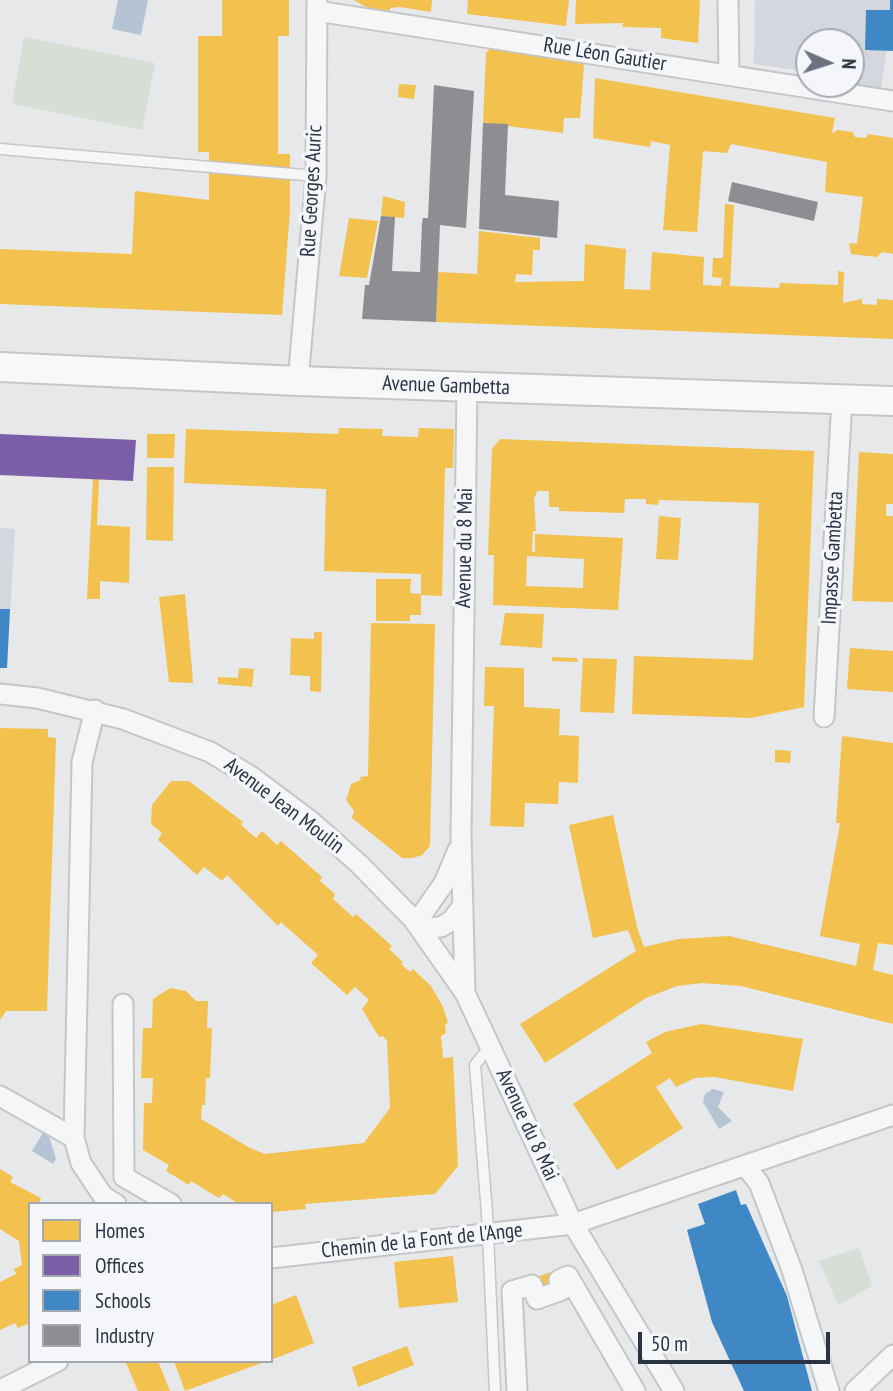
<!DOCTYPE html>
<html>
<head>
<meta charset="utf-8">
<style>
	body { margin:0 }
	#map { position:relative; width:893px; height:1391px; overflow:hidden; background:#e6e8ea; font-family:"PT Sans Narrow",sans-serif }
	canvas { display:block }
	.legend { position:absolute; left:28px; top:1202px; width:245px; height:161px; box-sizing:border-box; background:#f4f6f9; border:2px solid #a4a8b1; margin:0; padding:9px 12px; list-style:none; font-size:21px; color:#2b3445 }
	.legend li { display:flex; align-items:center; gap:14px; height:35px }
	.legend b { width:35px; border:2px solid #a4a8b1 }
	.north { position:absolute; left:795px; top:28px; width:70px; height:70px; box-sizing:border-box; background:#f4f6f9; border:2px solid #a4a8b1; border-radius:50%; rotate:93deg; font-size:19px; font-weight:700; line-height:28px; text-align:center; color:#2b3445 }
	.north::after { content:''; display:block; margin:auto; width:24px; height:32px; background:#6c737f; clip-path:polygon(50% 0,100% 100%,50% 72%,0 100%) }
	.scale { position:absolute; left:638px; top:1332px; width:192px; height:32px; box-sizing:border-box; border:4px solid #2b3445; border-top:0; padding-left:9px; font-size:21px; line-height:24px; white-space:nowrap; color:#2b3445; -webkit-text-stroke:5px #f4f6f9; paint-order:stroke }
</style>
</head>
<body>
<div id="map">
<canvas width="893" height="1391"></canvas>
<ul class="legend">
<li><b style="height:19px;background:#f2c14e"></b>Homes</li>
<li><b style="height:19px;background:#7b5ea7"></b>Offices</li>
<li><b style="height:19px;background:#3f88c5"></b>Schools</li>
<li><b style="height:19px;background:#8d8d92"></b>Industry</li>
</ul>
<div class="north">N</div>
<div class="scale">50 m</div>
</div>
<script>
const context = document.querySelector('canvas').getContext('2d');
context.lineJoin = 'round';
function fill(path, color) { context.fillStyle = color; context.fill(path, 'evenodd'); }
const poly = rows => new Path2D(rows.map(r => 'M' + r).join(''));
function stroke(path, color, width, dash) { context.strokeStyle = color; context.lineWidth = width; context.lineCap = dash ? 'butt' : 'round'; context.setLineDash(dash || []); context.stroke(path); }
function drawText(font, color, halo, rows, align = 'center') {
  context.font = font + ' "PT Sans Narrow",sans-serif'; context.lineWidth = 7; context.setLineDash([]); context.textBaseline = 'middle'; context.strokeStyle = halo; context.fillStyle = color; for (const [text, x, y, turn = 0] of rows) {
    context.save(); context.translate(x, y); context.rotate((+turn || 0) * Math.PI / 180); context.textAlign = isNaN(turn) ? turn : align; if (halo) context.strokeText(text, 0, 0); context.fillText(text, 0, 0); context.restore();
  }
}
fill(poly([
	[755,0,893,0,881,91,846,84,851,84,851,42,809,42,809,72,754,64],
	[0,528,15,529,7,668,0,668]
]), '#d4d7dd');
fill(poly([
	[24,37,155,63,142,130,12,104],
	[859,1248,872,1286,838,1305,819,1261]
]), '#d6ded6');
fill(poly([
	[118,0,148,0,141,35,112,29],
	[713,1089,724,1092,718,1107,732,1121,719,1129,703,1102,705,1094],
	[43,1133,49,1136,56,1159,53,1164,32,1151]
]), '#b4c4d5');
fill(poly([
	[222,0,289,0,289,36,278,36,278,154,290,154,290,210,282,315,0,304,0,249,132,254,135,191,209,200,209,152,198,152,198,36,222,36],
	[354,0,432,0,431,12,400,7,390,8,390,11,366,7],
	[468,0,569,0,566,26,467,14],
	[576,0,700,0,698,43,661,38,661,28,622,27,623,23,575,24],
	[490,48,584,64,580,118,564,118,563,133,483,123,486,53],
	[595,78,835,118,832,133,838,130,853,132,855,137,866,138,868,134,893,138,893,254,882,252,877,257,851,254,849,243,857,244,863,197,825,192,827,162,731,144,727,153,703,151,697,232,663,230,670,145,651,141,650,147,593,138],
	[399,84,416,85,414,99,398,97],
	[383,196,405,202,404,218,381,216],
	[725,204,734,205,730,286,779,288,780,283,838,285,838,271,844,272,843,303,862,299,862,304,877,305,877,299,893,300,893,339,436,322,438,272,477,274,479,231,540,238,540,250,533,250,532,275,516,274,515,282,584,281,585,244,626,249,624,289,650,290,652,252,704,257,703,285,721,286,722,278,712,277,713,258,723,258],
	[349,218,378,221,367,278,339,276],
	[339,428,383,429,382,436,418,437,419,428,454,429,453,468,445,468,442,596,421,595,421,574,324,571,326,489,184,483,186,429,338,434],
	[147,434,175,434,174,458,147,458],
	[500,439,814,451,804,707,751,718,632,714,634,656,753,660,759,503,659,500,658,505,646,504,646,499,625,499,624,513,559,511,559,507,549,507,549,491,537,491,534,499,536,531,533,531,532,552,535,552,535,534,623,538,618,610,493,605,494,555,488,555,492,449],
	[527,556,584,559,583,588,526,586],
	[859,452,893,454,893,504,886,504,886,516,893,516,893,602,852,601],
	[147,467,174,467,173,541,146,540],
	[93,479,99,479,97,525,130,527,129,583,100,581,100,599,87,599],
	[659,516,681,518,678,560,656,559],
	[376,579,411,579,410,593,421,594,421,615,410,615,410,621,376,621],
	[185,594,192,669,193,683,169,682,159,597],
	[505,613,544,614,542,648,500,645],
	[371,623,435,624,430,846,422,855,413,858,402,858,352,818,354,811,346,800,351,784,361,780,360,777,368,776],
	[314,632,322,632,321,692,310,691,310,676,290,675,291,638,314,639],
	[850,648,893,651,893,692,847,689],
	[552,657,577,658,578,662,552,661],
	[583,658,617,659,614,713,580,712],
	[485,667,524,668,524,707,560,709,559,735,579,736,578,783,559,782,558,804,525,803,524,827,490,826,494,706,484,706],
	[239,668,254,669,252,687,218,684,218,677,238,678],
	[0,728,48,729,48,737,56,738,47,1011,6,1011,0,1020],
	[842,736,893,743,893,945,878,943,873,970,893,975,893,1024,741,986,702,983,677,986,646,998,545,1063,520,1024,636,951,628,930,593,938,569,825,613,815,637,927,644,947,678,939,729,936,856,966,860,944,820,936,840,823,836,823],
	[775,750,791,751,790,763,775,762],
	[171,781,189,781,243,822,241,825,256,838,262,831,277,845,281,841,322,877,320,881,335,894,333,899,353,917,356,914,392,946,389,949,403,962,401,964,410,972,413,969,431,986,443,1007,448,1023,445,1024,446,1033,441,1036,443,1058,453,1057,458,1166,435,1194,305,1204,306,1209,271,1212,271,1204,239,1204,223,1194,219,1198,191,1181,189,1185,166,1171,169,1165,143,1150,144,1103,152,1103,153,1078,141,1078,143,1028,152,1028,153,999,170,988,186,991,196,1001,208,1001,207,1028,212,1028,210,1078,206,1078,205,1105,202,1105,201,1119,250,1148,265,1154,364,1143,390,1108,387,1041,383,1036,379,1037,362,1009,369,1000,355,987,347,995,311,963,318,955,281,922,278,926,227,875,222,881,204,867,197,875,158,840,162,833,151,824,152,805],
	[701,1024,803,1039,793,1091,714,1077,695,1078,676,1087,670,1078,656,1087,683,1128,617,1170,573,1104,652,1053,646,1042,665,1032],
	[0,1169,13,1177,10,1182,41,1198,38,1204,30,1204,30,1323,18,1328,15,1323,0,1330,0,1282,16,1274,14,1269,22,1265,19,1241,0,1229],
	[453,1256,458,1302,399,1308,394,1262],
	[555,1271,562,1290,537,1299,530,1279],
	[296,1295,314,1343,271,1360,271,1305],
	[407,1346,414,1365,358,1387,352,1367],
	[131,1361,158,1361,170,1391,138,1391,126,1363],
	[174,1361,267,1361,185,1391]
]), '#f2c14e');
fill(poly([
	[0,434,136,440,133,481,0,475]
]), '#7b5ea7');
fill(poly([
	[890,0,893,0,893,51,865,50,866,10,890,10],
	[0,609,10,609,7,668,0,668],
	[736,1190,741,1205,746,1204,787,1296,812,1391,744,1391,712,1322,687,1230,705,1224,698,1204]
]), '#3f88c5');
fill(poly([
	[434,85,474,91,466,228,440,225,436,322,362,319,365,285,369,285,381,216,395,217,392,271,420,272,422,223,423,218,428,218],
	[483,123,508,124,505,195,559,201,557,238,479,229],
	[732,182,818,202,814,221,728,201]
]), '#8d8d92');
const lane = poly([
	[0,149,316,176],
	[490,1046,475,1065,487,1213,495,1391]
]);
const street = poly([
	[728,0,729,74],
	[317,11,893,101],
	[298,381,316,176,317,0],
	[467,387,461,835,465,993,573,1224,674,1391],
	[0,694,37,698,123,719,210,752,252,777,312,822,359,864,413,919,465,993],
	[824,717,842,399],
	[416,923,444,883,458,850],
	[420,928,441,927,452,920,463,905],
	[123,1004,124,1177,171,1204],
	[0,1096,74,1138,82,762,95,710],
	[74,1138,81,1163,103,1196,116,1204],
	[745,1166,759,1183,792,1270,829,1391],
	[271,1258,573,1224,893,1115],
	[0,1390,58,1361],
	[517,1391,512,1291,532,1285,537,1299,562,1290,559,1280,568,1276,635,1391],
	[855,1391,893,1355]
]);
const secondary = poly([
	[0,367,298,381,893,401]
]);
stroke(lane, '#c4c6c8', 13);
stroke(street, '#c4c6c8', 23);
stroke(secondary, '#c4c6c8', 32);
stroke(lane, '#f5f6f7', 10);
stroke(street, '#f5f6f7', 19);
stroke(secondary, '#f8f8f8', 28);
drawText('21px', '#2b3445', '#f4f6f9', [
	["Rue Léon Gautier",605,55,9],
	["Rue Georges Auric",312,191,-87],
	["Avenue Gambetta",446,386,2],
	["Avenue du 8 Mai",465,548,-89],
	["Impasse Gambetta",833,558,-87],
	["Avenue Jean Moulin",284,806,37],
	["Avenue du 8 Mai",527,1125,65],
	["Chemin de la Font de l'Ange",422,1241,-6]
]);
</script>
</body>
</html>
